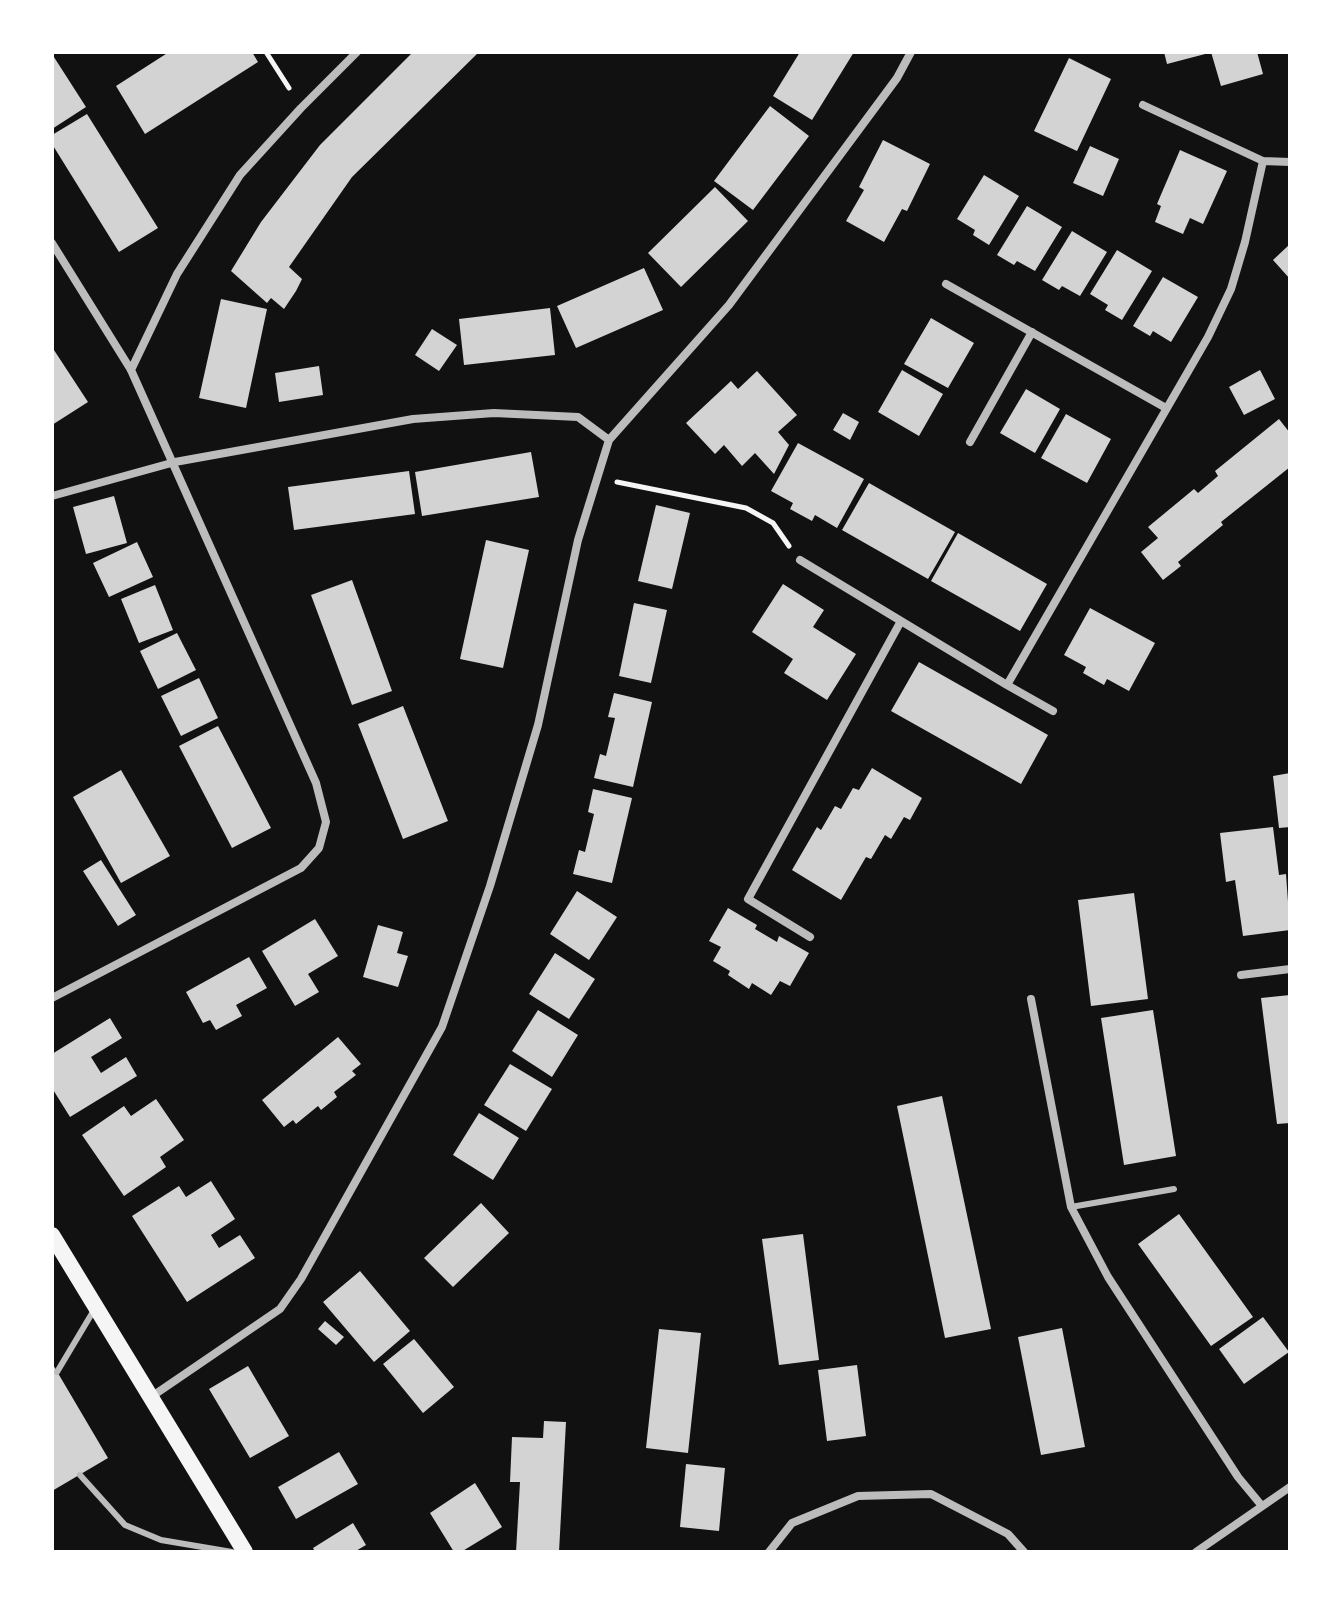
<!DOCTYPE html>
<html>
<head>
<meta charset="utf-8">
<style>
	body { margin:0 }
	#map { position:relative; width:1342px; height:1604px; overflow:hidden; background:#111; font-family:Literata,serif }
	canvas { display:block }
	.frame { position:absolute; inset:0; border:54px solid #fff; pointer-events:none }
</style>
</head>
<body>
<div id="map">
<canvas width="1342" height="1604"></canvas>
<div class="frame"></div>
</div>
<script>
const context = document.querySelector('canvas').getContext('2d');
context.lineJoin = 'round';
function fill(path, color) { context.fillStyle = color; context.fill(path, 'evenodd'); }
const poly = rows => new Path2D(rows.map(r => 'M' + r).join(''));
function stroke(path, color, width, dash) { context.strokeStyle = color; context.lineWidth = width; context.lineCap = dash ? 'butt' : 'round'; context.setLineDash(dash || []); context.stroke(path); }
fill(poly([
	[169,52,252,52,258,62,145,134,116,86],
	[413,52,479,52,352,177,289,267,302,279,296,291,284,309,271,298,267,303,231,271,261,222,320,145],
	[800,52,854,52,812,120,773,96],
	[1164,52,1209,52,1209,53,1167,64],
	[1211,52,1257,52,1263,74,1221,86],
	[52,54,86,107,52,129],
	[1069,58,1111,79,1077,151,1034,131],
	[770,106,809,136,753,210,714,181],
	[87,114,158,228,119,252,52,144,52,135],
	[883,140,930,164,907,211,902,209,884,242,846,221,864,190,859,187],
	[1090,146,1119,159,1103,196,1073,183],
	[1180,150,1227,171,1203,224,1190,218,1183,234,1155,222,1161,206,1157,204],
	[984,175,1019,196,989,245,973,235,975,230,957,219],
	[715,187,748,221,681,287,648,253],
	[1027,206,1062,227,1035,271,1017,261,1014,265,997,255],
	[1072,231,1107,252,1080,296,1062,286,1059,290,1042,280],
	[1290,244,1290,279,1273,260],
	[1117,250,1152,271,1122,320,1105,310,1108,305,1090,294],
	[644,268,663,310,576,348,557,306],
	[1163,277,1198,297,1171,342,1153,331,1150,336,1133,326],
	[221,299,267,309,246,408,199,398],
	[550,308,555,355,464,365,459,319],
	[931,318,974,343,948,388,904,364],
	[432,329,457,345,439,371,415,355],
	[52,347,88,402,52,425],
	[319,366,323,395,279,402,275,373],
	[902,370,943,394,919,436,878,412],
	[1260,370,1275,399,1244,415,1229,387],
	[757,371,797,415,778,432,789,445,774,474,755,453,742,466,724,445,715,454,686,423,731,381,738,389],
	[1026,389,1060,409,1035,453,1000,433],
	[843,413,859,422,850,440,833,430],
	[1066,414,1111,439,1087,483,1041,458],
	[1279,419,1290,433,1290,467,1221,522,1223,525,1178,562,1181,566,1163,580,1141,552,1158,538,1148,527,1194,489,1198,493,1218,476,1215,471],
	[798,443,864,479,837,528,815,515,812,521,790,509,793,503,771,491],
	[531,452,539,497,422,516,415,472],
	[409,471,415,514,294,530,288,487],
	[869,483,955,532,928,579,842,530],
	[114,496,127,543,86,554,73,507],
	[656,505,690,513,672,589,638,581],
	[958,533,1047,584,1020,631,931,581],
	[486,540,529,550,503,668,460,659],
	[137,542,153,577,109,597,93,563],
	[352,580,392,691,352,705,311,595],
	[783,584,824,610,813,627,856,654,827,700,784,673,793,659,752,632],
	[155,585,173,630,139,643,121,599],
	[634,603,667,610,651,683,619,676],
	[1090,608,1155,643,1129,691,1107,679,1104,685,1083,673,1086,667,1064,655],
	[177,633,196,670,158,689,140,651],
	[919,662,1048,735,1021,784,891,711],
	[199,678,218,718,181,736,161,696],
	[614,693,652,702,633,787,594,778,600,754,606,756,615,718,608,717],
	[403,706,448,821,403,839,358,724],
	[218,726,271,828,232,848,179,746],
	[872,768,922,798,910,820,904,817,891,839,885,835,871,859,866,857,841,900,792,870,817,827,821,830,835,806,841,809,853,788,859,790],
	[121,770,170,856,121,883,73,797],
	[1290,773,1290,827,1279,828,1273,776],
	[593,789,632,798,612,883,573,874,579,850,585,852,594,814,588,812],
	[1273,827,1279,875,1286,874,1290,930,1243,936,1235,880,1226,882,1220,833],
	[101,860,136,915,118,926,83,871],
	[577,891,617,917,589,960,550,934],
	[1134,893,1148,999,1091,1006,1078,900],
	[728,908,757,925,755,929,777,942,779,936,809,953,790,986,780,981,771,995,752,983,749,989,728,975,730,971,713,961,721,947,709,941],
	[315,919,338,956,308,974,319,992,295,1006,262,951],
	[378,925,403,932,397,953,408,956,398,987,363,977],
	[555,953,595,979,569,1019,529,994],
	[249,957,267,988,236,1005,242,1016,216,1030,210,1020,203,1023,186,992],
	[1290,995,1290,1123,1277,1124,1261,998],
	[538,1010,578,1035,552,1077,512,1051],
	[1153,1010,1176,1156,1124,1165,1101,1018],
	[110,1018,122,1038,91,1057,101,1073,126,1057,137,1076,70,1117,52,1088,52,1054],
	[338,1037,361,1064,352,1071,356,1075,334,1092,337,1097,321,1110,318,1106,296,1124,293,1120,284,1127,262,1100],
	[510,1064,552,1089,526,1131,484,1105],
	[942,1096,991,1329,945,1338,897,1106],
	[156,1099,184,1140,160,1157,166,1167,124,1196,82,1135,124,1106,131,1116],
	[479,1113,519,1138,493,1180,453,1155],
	[211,1181,235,1219,211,1235,219,1248,240,1235,255,1258,187,1302,132,1216,179,1186,186,1197],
	[481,1203,509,1233,453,1287,424,1258],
	[1179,1214,1253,1317,1211,1346,1138,1244],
	[803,1234,819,1360,779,1365,762,1239],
	[360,1271,410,1331,374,1362,323,1302],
	[1263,1317,1289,1352,1244,1384,1219,1349],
	[325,1321,344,1337,336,1345,318,1329],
	[1062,1328,1085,1447,1041,1455,1018,1337],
	[659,1329,701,1333,688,1453,646,1448],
	[414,1339,454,1387,423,1413,383,1364],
	[52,1363,108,1458,52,1491],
	[857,1365,866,1436,827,1441,818,1370],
	[248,1366,289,1436,250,1458,209,1389],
	[544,1421,566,1422,559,1552,516,1552,520,1482,510,1482,512,1437,543,1438],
	[339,1452,358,1484,296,1519,278,1487],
	[686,1464,725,1468,719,1531,680,1527],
	[475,1483,502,1527,461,1552,454,1552,430,1513],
	[353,1523,366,1545,354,1552,315,1552,313,1548]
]), '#d3d3d3');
stroke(poly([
	[266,52,289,88],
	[617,482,746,508,773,523,789,546]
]), '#f5f5f5', 5);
stroke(poly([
	[1071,1207,1174,1189],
	[57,1372,94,1310],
	[80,1475,125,1525,161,1540,232,1552]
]), '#bcbcbc', 6);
stroke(poly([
	[1143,105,1263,161,1290,162],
	[52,243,131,370,316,783,326,822,319,848,301,868,52,998],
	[946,284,1166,408],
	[131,370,177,274,240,175,301,108,357,52],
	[970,442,1032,332],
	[52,496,175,462,413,419,494,413,578,417,609,440],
	[800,560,1007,685,1208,337,1231,289,1245,242,1263,161],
	[1007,685,1053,711],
	[810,937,748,899,901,621],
	[1241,975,1290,969],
	[1031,999,1071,1207,1108,1277,1238,1477,1262,1506],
	[151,1397,280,1309,301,1279,442,1027,490,886,538,725,578,540,609,440,729,305,897,78,911,52],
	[769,1552,792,1523,858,1496,931,1494,1008,1534,1024,1552],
	[1196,1552,1290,1487]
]), '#bcbcbc', 8);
stroke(poly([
	[52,1235,245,1552]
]), '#f5f5f5', 16);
</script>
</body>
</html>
